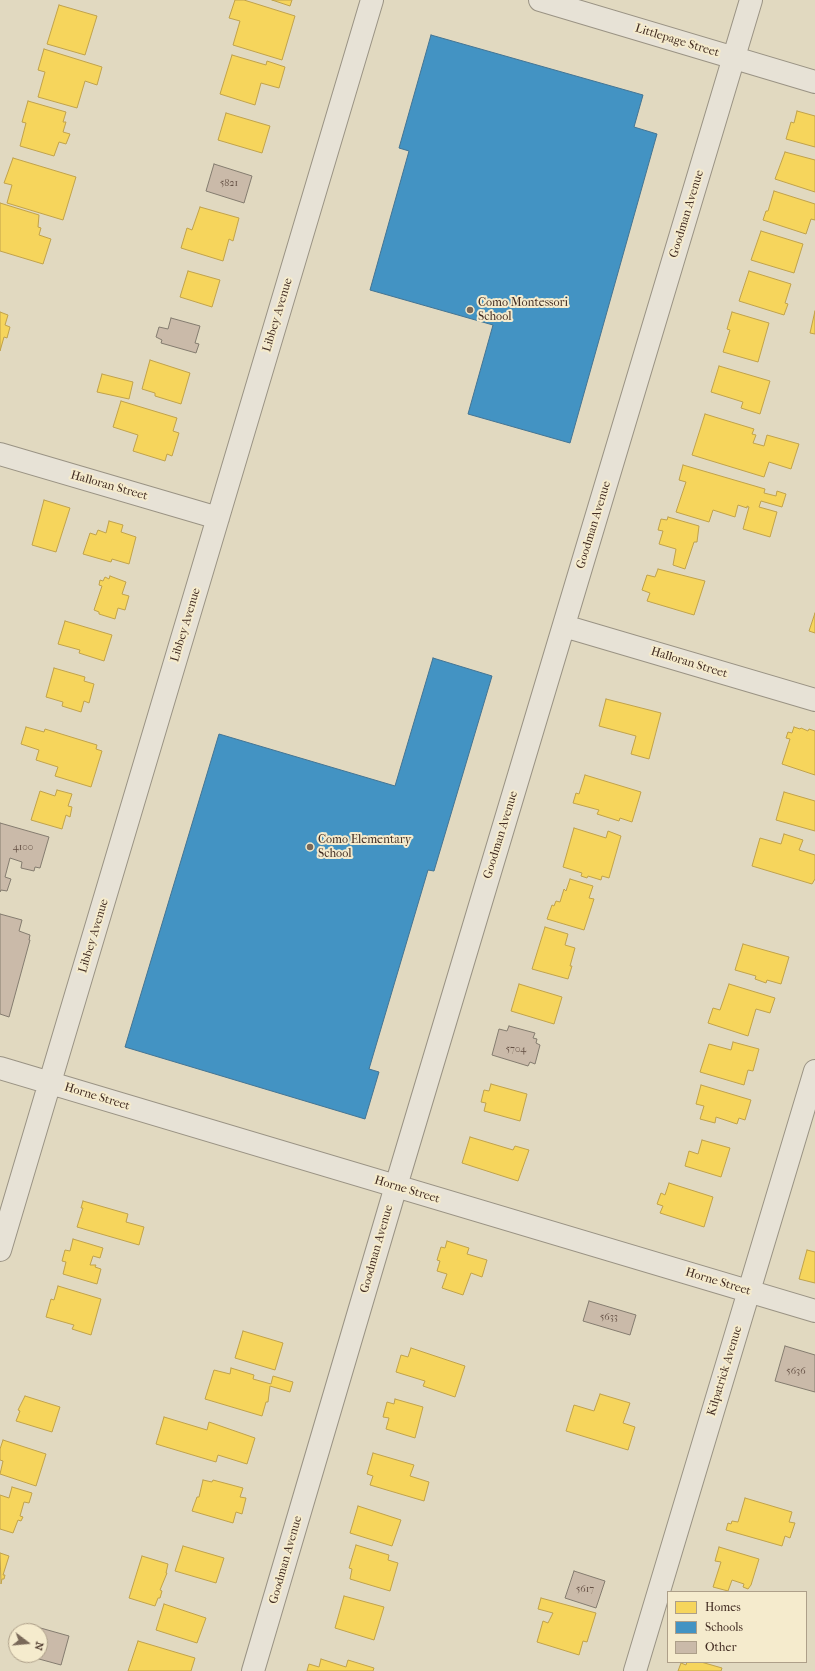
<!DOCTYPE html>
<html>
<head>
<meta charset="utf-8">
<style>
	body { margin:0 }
	#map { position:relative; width:815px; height:1671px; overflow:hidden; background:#e1d9c0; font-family:"IM FELL French Canon",serif }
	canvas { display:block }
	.legend { position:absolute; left:667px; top:1591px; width:140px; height:72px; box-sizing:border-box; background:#f5ebcd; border:1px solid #ad9f89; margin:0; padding:5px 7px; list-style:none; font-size:12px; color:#422c22 }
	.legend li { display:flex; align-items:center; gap:8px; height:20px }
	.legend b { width:20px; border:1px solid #ad9f89 }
	.north { position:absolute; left:8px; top:1623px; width:40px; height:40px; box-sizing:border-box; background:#f5ebcd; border:1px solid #ad9f89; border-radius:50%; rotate:106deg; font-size:11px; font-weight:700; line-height:16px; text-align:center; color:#422c22 }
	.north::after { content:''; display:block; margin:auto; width:14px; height:18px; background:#7a6959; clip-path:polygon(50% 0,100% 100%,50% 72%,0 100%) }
</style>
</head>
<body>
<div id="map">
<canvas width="815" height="1671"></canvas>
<ul class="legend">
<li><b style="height:11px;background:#f6d55c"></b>Homes</li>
<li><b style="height:11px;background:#4393c3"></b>Schools</li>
<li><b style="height:11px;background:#cabaa9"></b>Other</li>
</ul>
<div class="north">N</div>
</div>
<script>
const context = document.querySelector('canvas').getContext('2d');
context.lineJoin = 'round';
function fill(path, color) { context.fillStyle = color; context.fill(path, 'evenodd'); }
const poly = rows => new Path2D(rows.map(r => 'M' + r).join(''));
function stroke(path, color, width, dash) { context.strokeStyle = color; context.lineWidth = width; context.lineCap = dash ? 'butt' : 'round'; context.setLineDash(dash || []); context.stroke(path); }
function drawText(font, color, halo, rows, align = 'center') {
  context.font = font + ' "IM FELL French Canon",serif'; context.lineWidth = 4; context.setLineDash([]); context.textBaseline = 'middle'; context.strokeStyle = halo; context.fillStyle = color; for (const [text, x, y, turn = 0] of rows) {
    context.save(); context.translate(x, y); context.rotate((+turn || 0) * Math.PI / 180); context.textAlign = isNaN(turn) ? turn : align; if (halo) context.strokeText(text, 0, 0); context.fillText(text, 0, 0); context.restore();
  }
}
const homes = poly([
	[235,0,244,0,295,16,282,60,233,45,240,21,229,18,235,0],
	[272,0,292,0,290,6,272,0],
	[59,5,97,16,85,55,47,44,59,5],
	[44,49,102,67,97,85,85,81,77,108,38,97,45,72,38,70,44,49],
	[232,55,266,65,267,61,285,67,279,88,261,83,255,105,220,94,232,55],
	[28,101,66,112,63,122,66,122,63,132,70,134,66,144,59,142,54,156,20,146,26,123,22,122,28,101],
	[797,111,815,116,815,147,786,139,791,122,794,123,797,111],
	[226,113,270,126,262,153,218,140,226,113],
	[785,152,815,160,815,192,775,179,785,152],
	[13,158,76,177,63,220,7,203,12,185,4,183,13,158],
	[774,191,815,204,815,220,811,219,806,234,763,220,766,211,768,211,774,191],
	[0,203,39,215,38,227,41,228,39,235,51,239,43,264,0,251,0,203],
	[200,207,239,218,233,241,229,239,223,261,181,248,187,228,192,230,200,207],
	[761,231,803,244,794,273,751,260,761,231],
	[188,271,220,280,212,307,180,297,188,271],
	[749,271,791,284,785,303,788,304,784,315,739,301,749,271],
	[815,311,815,334,810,333,815,311],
	[0,312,8,315,5,325,10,327,7,338,4,337,0,351,0,312],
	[732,312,769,323,758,362,723,352,730,330,727,329,732,312],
	[150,360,190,373,181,404,155,396,155,393,142,389,150,360],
	[719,366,770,381,760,414,741,408,743,402,711,392,719,366],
	[102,374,133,382,129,399,97,392,102,374],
	[121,401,177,418,173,431,179,433,172,456,167,454,165,461,133,451,138,435,113,427,121,401],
	[705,414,754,429,752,434,756,435,753,443,764,446,767,435,799,444,791,469,769,462,764,477,692,455,705,414],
	[683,465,765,489,764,493,776,496,777,491,786,494,782,507,761,501,759,507,777,512,770,537,743,529,749,507,747,506,747,508,738,505,735,517,713,510,709,522,676,512,686,482,679,480,683,465],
	[44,500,70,508,56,552,32,545,44,500],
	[668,517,699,526,697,542,694,542,685,569,673,565,676,549,659,544,663,531,658,530,661,519,667,520,668,517],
	[109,521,123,525,121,532,136,537,129,564,112,559,111,562,83,554,90,533,96,535,98,530,106,533,109,521],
	[658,569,705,581,694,615,647,601,650,593,642,590,647,575,655,577,658,569],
	[110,576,126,582,122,594,129,596,125,610,118,608,115,619,99,614,99,612,94,610,102,586,99,585,100,580,103,581,105,577,109,579,110,576],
	[815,613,815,633,809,631,815,613],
	[65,621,112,635,104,661,79,653,80,650,58,644,65,621],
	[54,668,85,677,84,681,94,684,89,703,84,701,81,712,62,706,63,702,46,697,54,668],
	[606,699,661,713,649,759,631,754,636,736,599,726,606,699],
	[26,727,44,732,45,729,97,745,96,749,102,751,91,787,55,776,58,767,36,760,39,750,21,744,26,727],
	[794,727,800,729,801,728,808,731,809,729,815,731,815,775,782,764,790,739,786,738,788,732,792,733,794,727],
	[585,775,641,792,632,822,620,818,619,821,597,814,599,810,573,803,576,793,579,794,585,775],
	[57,790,72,794,68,806,72,807,70,817,66,815,62,829,31,820,40,791,55,796,57,790],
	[784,792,815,801,815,831,776,820,784,792],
	[574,828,606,838,608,831,621,836,609,878,602,876,601,880,588,876,587,878,581,876,582,873,563,867,574,828],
	[784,834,803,840,799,850,815,855,815,879,812,884,752,866,760,838,781,844,784,834],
	[570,879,593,886,589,898,594,899,584,930,547,919,552,905,554,906,556,901,560,902,564,889,566,891,570,879],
	[545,927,568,934,565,945,575,948,570,966,572,966,568,979,532,969,545,927],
	[743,944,789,957,781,984,767,980,766,983,755,979,756,976,735,970,743,944],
	[519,984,562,997,554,1024,511,1011,519,984],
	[729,984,775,998,770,1013,756,1009,748,1036,708,1023,713,1008,720,1010,729,984],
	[733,1042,759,1049,753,1071,748,1070,744,1085,700,1072,709,1044,731,1050,733,1042],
	[491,1084,527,1094,520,1121,484,1111,486,1103,481,1102,484,1090,489,1091,491,1084],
	[701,1085,751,1100,745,1120,739,1118,737,1124,716,1117,715,1123,700,1119,704,1106,696,1104,701,1085],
	[470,1137,513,1150,515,1146,529,1150,518,1181,462,1163,470,1137],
	[702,1140,730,1148,721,1177,685,1166,689,1151,698,1154,702,1140],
	[669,1183,713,1197,704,1227,660,1213,663,1206,657,1204,661,1193,665,1195,669,1183],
	[83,1201,128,1214,126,1222,144,1227,139,1245,77,1227,83,1208,81,1208,83,1201],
	[73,1239,103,1248,100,1258,93,1256,90,1265,96,1265,95,1267,101,1269,97,1284,63,1274,66,1262,62,1261,65,1250,70,1251,73,1239],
	[447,1241,469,1248,467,1254,487,1260,482,1277,471,1273,463,1295,442,1288,447,1274,437,1271,440,1261,437,1260,441,1247,445,1248,447,1241],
	[807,1250,815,1252,815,1283,799,1279,807,1250],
	[58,1286,101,1299,91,1335,72,1329,74,1325,46,1317,51,1299,54,1300,58,1286],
	[243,1331,283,1343,275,1370,235,1358,243,1331],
	[411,1348,465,1366,455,1397,423,1386,425,1381,396,1372,401,1355,408,1357,411,1348],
	[231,1368,254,1375,253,1379,271,1384,273,1376,293,1382,290,1392,270,1386,268,1402,266,1402,262,1416,205,1399,214,1370,230,1374,231,1368],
	[600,1394,630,1403,623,1423,635,1427,628,1450,566,1431,574,1405,594,1411,600,1394],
	[25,1396,60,1407,52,1432,16,1421,20,1411,18,1410,25,1396],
	[395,1399,423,1407,415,1438,386,1429,389,1418,383,1417,387,1402,394,1404,395,1399],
	[164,1417,207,1430,209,1422,255,1438,247,1464,218,1455,216,1462,156,1444,164,1417],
	[3,1440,46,1454,36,1486,0,1474,3,1461,0,1460,0,1449,3,1440],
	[373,1453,414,1465,410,1476,429,1482,424,1501,370,1485,373,1476,367,1474,373,1453],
	[203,1480,212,1482,213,1480,243,1488,240,1497,246,1498,242,1514,236,1512,233,1523,192,1511,197,1497,199,1497,203,1480],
	[12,1487,32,1493,29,1503,24,1502,20,1516,23,1517,21,1521,18,1520,13,1533,0,1529,0,1495,9,1498,12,1487],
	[745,1498,792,1512,789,1522,795,1523,790,1538,785,1536,782,1546,726,1530,728,1523,731,1524,732,1521,738,1522,745,1498],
	[358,1506,401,1520,392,1546,350,1533,358,1506],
	[356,1545,389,1555,388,1560,398,1563,390,1591,350,1579,352,1569,349,1568,356,1545],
	[183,1546,224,1558,216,1583,175,1571,183,1546],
	[719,1547,759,1559,751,1585,748,1589,743,1587,744,1584,732,1580,728,1591,713,1587,721,1562,715,1561,719,1547],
	[0,1553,9,1556,3,1575,5,1575,4,1579,2,1579,1,1584,0,1553],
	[142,1556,168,1564,166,1573,167,1573,160,1590,162,1591,160,1598,158,1598,155,1606,129,1598,142,1556],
	[344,1596,384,1607,374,1640,335,1628,344,1596],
	[541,1598,596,1613,587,1642,583,1641,579,1655,537,1642,543,1621,548,1623,553,1613,538,1609,541,1598],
	[164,1604,206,1618,197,1643,156,1630,164,1604],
	[138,1641,195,1658,191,1671,128,1671,138,1641],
	[321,1659,346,1667,348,1660,374,1668,373,1671,307,1671,309,1664,319,1667,321,1659],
	[687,1662,701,1662,722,1668,721,1671,678,1671,681,1663,686,1665,687,1662]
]);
fill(homes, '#f6d55c');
stroke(homes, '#c0a24b', 1);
const schools = poly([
	[431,35,643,95,634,127,657,134,570,443,468,414,493,325,370,290,409,151,399,148,431,35],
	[433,658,492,676,434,871,428,870,369,1069,379,1072,365,1119,125,1047,219,734,395,786,433,658]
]);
fill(schools, '#4393c3');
stroke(schools, '#437493', 1);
const building = poly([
	[214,164,252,176,244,203,206,191,214,164],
	[171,318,200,326,195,343,199,344,196,353,161,343,162,340,156,337,159,327,168,329,171,318],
	[0,823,49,837,40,868,35,867,34,871,21,868,22,862,10,858,5,877,11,879,7,891,1,890,0,892,0,823],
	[0,914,22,920,19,931,30,935,29,940,30,940,9,1017,0,1014,0,914],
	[509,1026,535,1033,533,1038,537,1039,536,1043,540,1045,535,1064,530,1062,528,1066,492,1055,499,1029,507,1031,509,1026],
	[589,1301,636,1315,630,1335,583,1321,589,1301],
	[785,1346,815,1355,815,1392,775,1381,785,1346],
	[574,1571,605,1581,596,1608,565,1598,574,1571],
	[37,1627,69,1636,61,1665,28,1656,40,1655,40,1631,36,1631,37,1627]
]);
fill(building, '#cabaa9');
stroke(building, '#847c6f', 1);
const minor = poly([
	[540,0,815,82],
	[0,454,218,518],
	[564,626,815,700],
	[0,1068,815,1311],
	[0,1250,372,0],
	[253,1671,396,1186,751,0],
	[635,1671,815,1071]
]);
stroke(minor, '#9a9384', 24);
stroke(minor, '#e7e2d6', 22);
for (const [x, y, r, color] of [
	[470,310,4,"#7a6959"],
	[310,847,4,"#7a6959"]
]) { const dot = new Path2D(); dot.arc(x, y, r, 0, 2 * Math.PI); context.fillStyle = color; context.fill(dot); stroke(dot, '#f5ebcd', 1.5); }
drawText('10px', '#645044', null, [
	["5821",229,184],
	["4100",23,848],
	["5704",516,1050],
	["5633",609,1318],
	["5636",796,1372],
	["5617",585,1590]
]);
drawText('12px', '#422c22', '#f5ebcd', [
	["Littlepage Street",677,41,17],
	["Goodman Avenue",687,214,-73],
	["Libbey Avenue",278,315,-73],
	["Halloran Street",109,486,16],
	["Goodman Avenue",594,525,-73],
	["Libbey Avenue",186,625,-73],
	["Halloran Street",689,663,17],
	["Goodman Avenue",501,835,-73],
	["Libbey Avenue",94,936,-73],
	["Horne Street",97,1097,17],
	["Horne Street",407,1190,17],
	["Goodman Avenue",377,1249,-74],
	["Horne Street",718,1282,17],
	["Kilpatrick Avenue",725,1371,-73],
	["Goodman Avenue",286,1560,-74]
]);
drawText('12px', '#422c22', '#f5ebcd', [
	["Como Montessori",478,303],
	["School",478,317],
	["Como Elementary",318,840],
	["School",318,854]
], 'left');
</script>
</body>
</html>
